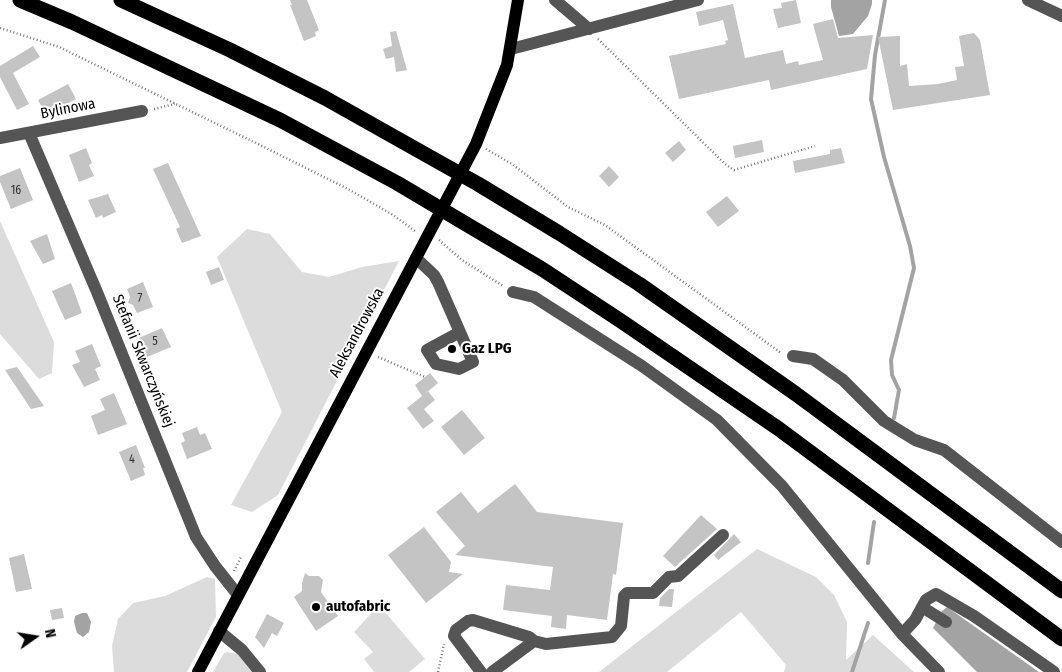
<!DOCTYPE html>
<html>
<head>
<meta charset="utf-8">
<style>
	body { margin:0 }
	#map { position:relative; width:1062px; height:672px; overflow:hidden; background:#fff; font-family:"Fira Sans Condensed",sans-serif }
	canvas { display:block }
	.north { position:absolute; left:10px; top:612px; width:50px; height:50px; -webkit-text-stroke:4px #fff; paint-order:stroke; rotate:77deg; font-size:14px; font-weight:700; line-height:20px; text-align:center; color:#000 }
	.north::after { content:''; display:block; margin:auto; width:18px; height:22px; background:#000; clip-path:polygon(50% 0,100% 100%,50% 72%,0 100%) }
</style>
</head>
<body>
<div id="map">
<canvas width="1062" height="672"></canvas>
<div class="north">N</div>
</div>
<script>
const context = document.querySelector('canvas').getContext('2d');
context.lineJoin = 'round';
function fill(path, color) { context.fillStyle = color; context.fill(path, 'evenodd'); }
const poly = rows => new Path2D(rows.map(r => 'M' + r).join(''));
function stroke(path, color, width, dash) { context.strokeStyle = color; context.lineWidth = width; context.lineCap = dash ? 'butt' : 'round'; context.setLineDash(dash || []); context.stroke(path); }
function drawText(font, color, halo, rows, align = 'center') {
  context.font = font + ' "Fira Sans Condensed",sans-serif'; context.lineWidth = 4; context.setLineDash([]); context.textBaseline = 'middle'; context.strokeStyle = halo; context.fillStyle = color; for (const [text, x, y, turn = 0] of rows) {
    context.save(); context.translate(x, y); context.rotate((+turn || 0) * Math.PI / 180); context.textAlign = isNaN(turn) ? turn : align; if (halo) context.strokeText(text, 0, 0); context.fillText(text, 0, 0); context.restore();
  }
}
fill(poly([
	[0,221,54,342,52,373,39,379,0,334],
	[247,229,270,234,302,272,329,277,362,267,399,261,278,495,252,512,231,505,282,412,217,257],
	[757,549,816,577,834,595,847,622,846,660,873,635,914,672,784,672,786,665,741,612,667,672,599,672],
	[207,577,215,579,216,617,187,672,114,672,112,646,118,619,133,603,165,596],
	[379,605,425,659,409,672,374,672,364,659,373,652,354,632],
	[228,652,238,654,254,672,213,672,224,653]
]), '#dcdcdc');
fill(poly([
	[831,0,872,0,872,4,868,16,853,34,839,36,831,7],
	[947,607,1039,672,977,672,933,628,942,611],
	[82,613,87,613,91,622,89,632,83,637,77,633,74,622,75,616]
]), '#a3a3a3');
stroke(poly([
	[885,0,875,55,871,99,884,157,910,246,914,268,891,360,892,375,899,390,894,418],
	[868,563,874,522],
	[852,672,868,623]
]), '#a3a3a3', 4);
fill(poly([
	[290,0,307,0,319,30,315,32,316,36,304,41,290,5,292,5],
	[796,0,801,23,778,28,773,9,782,8,781,3],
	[733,4,745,58,783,50,786,64,798,61,799,65,823,60,813,24,833,19,838,38,873,35,867,69,771,90,769,80,679,99,669,56,726,44,725,41,728,40,723,20,699,26,696,12],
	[396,31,407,70,396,72,394,57,386,59,383,49,392,46,390,32],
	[974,33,980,40,990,95,893,110,878,37,900,36,900,66,907,64,909,86,938,84,957,80,955,67,964,66,959,36],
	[33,46,40,57,13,73,29,104,17,110,0,77,0,66],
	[68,84,76,99,46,115,38,100],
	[762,140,764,152,735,158,733,146],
	[679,141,686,150,673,162,665,153],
	[86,148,92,163,89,165,94,176,79,182,69,155],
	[841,148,845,163,795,173,793,161,830,154,830,150],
	[168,163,201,236,182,243,176,229,180,227,153,169],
	[609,166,619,177,609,187,599,176],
	[20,168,33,200,11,209,0,182,0,176],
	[108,194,116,212,103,218,102,215,96,218,88,200],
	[727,196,739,211,718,227,706,212],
	[47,234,55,259,43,264,30,241],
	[219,267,224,280,211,285,206,272],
	[143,282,153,307,137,313,133,305,128,303,130,297,127,289],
	[71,283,82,313,65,320,52,291],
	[162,328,171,347,147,357,139,338],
	[92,344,101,366,95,369,100,380,84,387,72,365,80,362,75,351],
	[17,367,44,406,31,409,5,370],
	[430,373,438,383,425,394,428,391,435,400,424,409,434,421,423,429,407,408,422,396,415,385],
	[114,393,127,424,98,435,91,416,105,410,100,399],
	[462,410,485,438,464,455,441,427],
	[197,427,200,435,205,433,212,449,187,459,181,443,185,441,182,433],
	[136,445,145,468,143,468,145,475,131,481,119,452],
	[515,484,537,512,623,523,616,575,613,574,607,620,567,615,566,629,551,627,552,616,503,610,506,585,550,590,553,567,455,555,465,546,436,512,461,492,478,513],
	[701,515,717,529,675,567,663,556],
	[424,527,451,562,449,572,463,574,426,603,388,555],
	[734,534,741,542,718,560,714,555],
	[24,554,32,589,16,592,9,558],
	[305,573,309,576,319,576,323,580,321,592,338,616,316,631,294,597,302,591,302,583],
	[669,589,674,589,672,607,659,606,660,598],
	[62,608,64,618,52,620,50,610],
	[267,614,284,623,277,636,272,633,264,648,255,637]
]), '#c4c4c4');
stroke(poly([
	[0,28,59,47,260,145,348,189,393,215,415,231],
	[598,39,725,164,734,170,815,146],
	[154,109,175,104],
	[486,149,512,164,568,207,605,225,781,353],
	[439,240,462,260,503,286],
	[378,357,425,377],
	[234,571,241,557],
	[438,672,444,644]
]), '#777', 2.5, [1, 2.5]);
stroke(poly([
	[555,0,589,29],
	[1028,0,1062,16],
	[511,49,698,0],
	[29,133,97,292,196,537,215,566,238,595],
	[0,138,142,111],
	[416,258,434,275,438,282,473,362,459,369,436,364,427,350,460,332],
	[513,292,534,297,642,366,717,420,782,486,902,634,939,672],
	[793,356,813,359,843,380,884,421,915,440,944,450,1062,542],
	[922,607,946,622],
	[219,631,242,650,260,672],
	[902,634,915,620,926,600,936,594,974,616,1054,672],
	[481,672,454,636,456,630,468,621,473,620,529,637,534,641,546,644,612,637,621,626,624,596,627,593,653,593,669,577,678,576,723,535],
	[492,672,534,641]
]), '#555', 12);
stroke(poly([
	[198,672,476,144,507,65,518,0]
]), '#000', 12);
stroke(poly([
	[20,0,72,22,280,120,397,183,542,269,621,321,779,429,1062,639],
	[121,0,230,50,325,98,478,184,559,233,639,284,796,394,1062,591]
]), '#000', 15);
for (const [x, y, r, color] of [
	[452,349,5,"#000"],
	[316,607,5,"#000"]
]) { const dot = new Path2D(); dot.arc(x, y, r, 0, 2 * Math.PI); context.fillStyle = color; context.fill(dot); stroke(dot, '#fff', 2); }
drawText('12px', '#313131', null, [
	["16",16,191],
	["7",140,299],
	["5",155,342],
	["4",132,460]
]);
drawText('15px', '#000', '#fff', [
	["Bylinowa",68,109,-11],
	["Aleksandrowska",357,333,-62],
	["Stefanii Skwarczyńskiej",143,361,68]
]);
drawText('bold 15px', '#000', '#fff', [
	["Gaz LPG",462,349],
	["autofabric",326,607]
], 'left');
</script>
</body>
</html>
